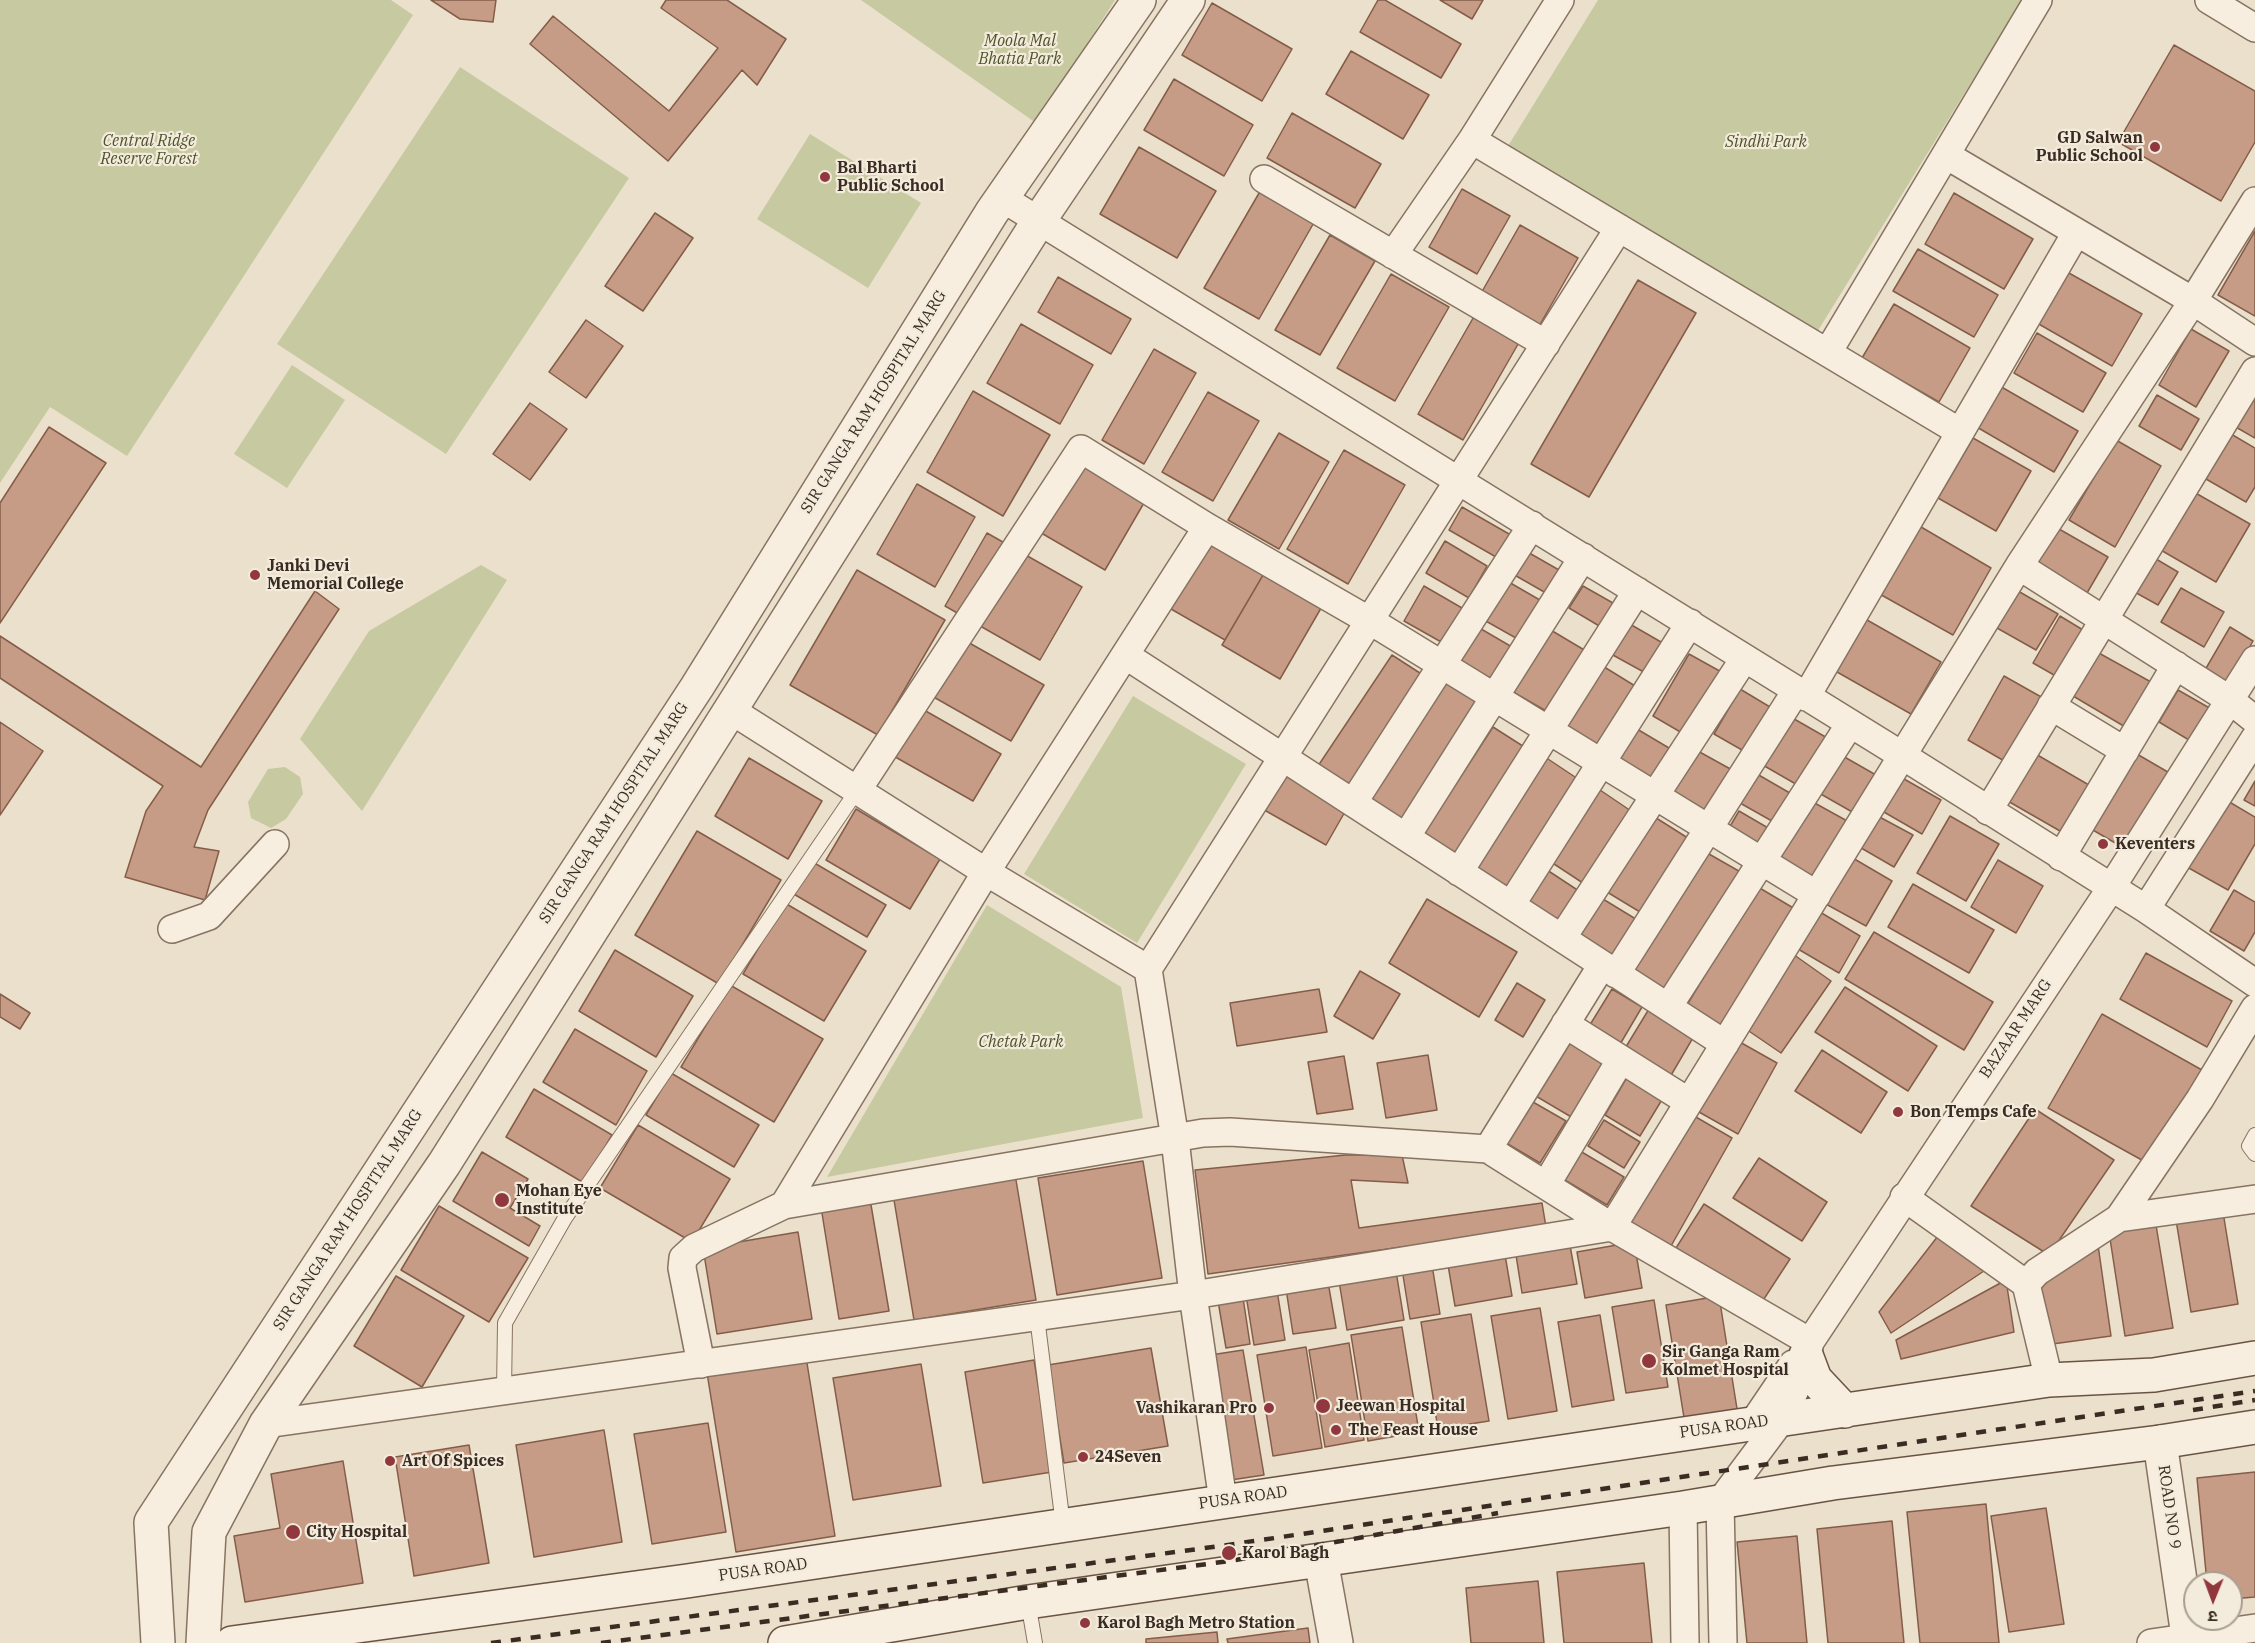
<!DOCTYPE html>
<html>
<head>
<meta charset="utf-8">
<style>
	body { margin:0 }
	#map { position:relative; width:2255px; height:1643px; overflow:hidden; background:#ebe0cc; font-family:"IBM Plex Serif","Noto Sans Devanagari",serif }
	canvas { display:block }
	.north { position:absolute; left:2183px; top:1571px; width:60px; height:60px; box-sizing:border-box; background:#f3ebdb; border:2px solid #a99f91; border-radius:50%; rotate:181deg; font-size:16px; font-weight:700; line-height:24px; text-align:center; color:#3a2c23 }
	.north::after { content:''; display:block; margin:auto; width:21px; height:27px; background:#91373e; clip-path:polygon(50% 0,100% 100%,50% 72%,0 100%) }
</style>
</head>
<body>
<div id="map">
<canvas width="2255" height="1643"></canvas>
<div class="north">उ</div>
</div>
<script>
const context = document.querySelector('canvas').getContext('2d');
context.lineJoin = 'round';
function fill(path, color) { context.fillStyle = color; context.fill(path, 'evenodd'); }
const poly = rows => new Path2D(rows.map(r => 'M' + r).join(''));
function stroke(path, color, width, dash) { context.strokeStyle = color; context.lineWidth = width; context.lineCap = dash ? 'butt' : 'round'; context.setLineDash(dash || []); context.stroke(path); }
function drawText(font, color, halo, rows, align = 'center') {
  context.font = font + ' "IBM Plex Serif",serif'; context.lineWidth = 4.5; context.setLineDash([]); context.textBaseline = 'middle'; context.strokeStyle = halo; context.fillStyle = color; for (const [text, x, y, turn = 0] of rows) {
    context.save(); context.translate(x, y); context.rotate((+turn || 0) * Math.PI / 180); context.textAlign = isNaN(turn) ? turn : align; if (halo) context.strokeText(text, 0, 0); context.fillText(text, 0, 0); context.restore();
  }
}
fill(poly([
	[0,0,391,0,413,15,127,456,50,407,0,483],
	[861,0,1115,0,1036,123],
	[1598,0,2022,0,1811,342,1508,146],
	[460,67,629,178,446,454,277,344],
	[810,134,921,203,868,288,757,219],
	[292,365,345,400,287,488,234,454],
	[481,565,507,580,362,811,300,739,369,631],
	[1133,696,1246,764,1137,943,1024,874],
	[285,767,300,777,303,794,286,819,271,828,251,818,248,802,268,769],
	[987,905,1121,987,1143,1118,827,1177]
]), '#c7c9a1');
const building = poly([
	[431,0,496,0,493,22,460,19,431,0],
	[666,0,727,0,786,39,757,85,742,70,668,161,530,44,553,16,669,111,718,48,661,8,666,0],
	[1378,0,1385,0,1461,44,1441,78,1360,32,1378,0],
	[1440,0,1483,0,1472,19,1440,0],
	[1212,3,1292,49,1262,101,1182,55,1212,3],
	[2174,45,2255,91,2255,142,2221,201,2118,142,2174,45],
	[1351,51,1429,95,1403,139,1326,94,1351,51],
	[1174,79,1253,125,1224,176,1144,130,1174,79],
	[1292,113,1381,164,1355,208,1267,158,1292,113],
	[1139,147,1216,191,1177,258,1100,214,1139,147],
	[1262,188,1316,219,1259,319,1204,288,1262,188],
	[1462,189,1510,216,1477,274,1429,247,1462,189],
	[1954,193,2033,239,2004,289,1925,244,1954,193],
	[655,213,693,238,643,311,605,286,655,213],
	[1520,225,1578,258,1538,328,1480,295,1520,225],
	[2255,231,2255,316,2218,295,2255,231],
	[1330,235,1375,261,1320,355,1275,330,1330,235],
	[1918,249,1998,295,1974,337,1893,291,1918,249],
	[2060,268,2142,314,2112,366,2030,319,2060,268],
	[1391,274,1449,307,1395,401,1337,368,1391,274],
	[1058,277,1131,319,1111,354,1038,312,1058,277],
	[1638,280,1696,313,1589,497,1531,464,1638,280],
	[1894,304,1970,348,1939,402,1862,358,1894,304],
	[1476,313,1521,339,1463,440,1418,414,1476,313],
	[586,320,623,346,586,398,549,372,586,320],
	[1021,324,1093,365,1060,424,987,383,1021,324],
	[2191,329,2229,351,2196,407,2159,385,2191,329],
	[2037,333,2106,373,2083,412,2014,373,2037,333],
	[1154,349,1196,373,1144,464,1102,440,1154,349],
	[1998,385,2078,431,2054,472,1975,426,1998,385],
	[2255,389,2255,438,2234,426,2255,389],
	[973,391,1050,435,1003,516,927,472,973,391],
	[1208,392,1259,421,1213,501,1162,472,1208,392],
	[2157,395,2199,419,2181,450,2139,426,2157,395],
	[530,403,567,429,530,480,493,454,530,403],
	[49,427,106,463,0,623,0,503,49,427],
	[1279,433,1329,462,1279,549,1228,520,1279,433],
	[2231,434,2255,448,2255,487,2246,502,2206,479,2231,434],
	[1973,438,2031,471,1996,531,1938,498,1973,438],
	[2116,440,2161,466,2115,547,2069,520,2116,440],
	[1067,450,1148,496,1105,570,1024,523,1067,450],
	[1344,450,1405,485,1348,584,1287,549,1344,450],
	[917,484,975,517,935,587,877,554,917,484],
	[2192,491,2250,524,2216,582,2159,549,2192,491],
	[1462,507,1516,538,1503,561,1449,530,1462,507],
	[1916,524,1991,568,1953,635,1876,592,1916,524],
	[2052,525,2108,557,2087,593,2031,561,2052,525],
	[987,533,1082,587,1040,660,945,606,987,533],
	[1212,539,1266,570,1225,640,1171,609,1212,539],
	[1445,541,1487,566,1469,598,1426,573,1445,541],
	[1524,550,1566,574,1553,597,1511,573,1524,550],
	[2151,556,2178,572,2158,605,2131,590,2151,556],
	[857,570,945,620,878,735,790,685,857,570],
	[1266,570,1324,603,1280,679,1222,645,1266,570],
	[1507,581,1545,603,1523,642,1484,620,1507,581],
	[1424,586,1462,608,1443,643,1404,621,1424,586],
	[1583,586,1620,607,1606,630,1569,608,1583,586],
	[2181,588,2224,612,2204,647,2161,622,2181,588],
	[315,591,339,609,208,810,194,847,219,851,205,900,125,877,146,811,163,786,0,678,0,636,201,767,315,591],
	[2018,591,2058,614,2036,650,1997,628,2018,591],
	[1860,616,1941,662,1911,714,1830,668,1860,616],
	[2060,616,2088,633,2061,679,2033,663,2060,616],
	[1628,623,1668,646,1651,676,1611,654,1628,623],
	[1476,626,1512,647,1493,681,1457,660,1476,626],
	[2230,627,2253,641,2229,684,2205,670,2230,627],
	[1549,629,1591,654,1555,716,1513,692,1549,629],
	[948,631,1044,685,1011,741,916,687,948,631],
	[2097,652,2151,682,2127,728,2068,693,2097,652],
	[1689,654,1725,674,1689,737,1653,716,1689,654],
	[1392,655,1423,675,1348,786,1318,766,1392,655],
	[1601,665,1640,689,1602,750,1563,726,1601,665],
	[1442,676,1481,701,1402,824,1363,799,1442,676],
	[2004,676,2043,698,2006,762,1968,740,2004,676],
	[1740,689,1775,710,1749,754,1714,734,1740,689],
	[2178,690,2213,710,2194,743,2159,722,2178,690],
	[917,706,1001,754,973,801,890,754,917,706],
	[1789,716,1829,739,1801,787,1761,764,1789,716],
	[0,722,43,751,0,815,0,722],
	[1493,727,1529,750,1458,859,1422,836,1493,727],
	[1637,729,1674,751,1654,784,1617,762,1637,729],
	[1696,750,1734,771,1708,815,1671,793,1696,750],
	[2130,750,2173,775,2129,851,2086,826,2130,750],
	[2034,753,2094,788,2067,835,2006,800,2034,753],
	[1841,755,1876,775,1854,813,1819,793,1841,755],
	[1545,757,1584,783,1508,893,1469,866,1545,757],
	[749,758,822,801,788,859,715,816,749,758],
	[1280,772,1346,810,1326,845,1259,807,1280,772],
	[1757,774,1795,796,1779,825,1740,803,1757,774],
	[1897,775,1941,800,1922,834,1877,808,1897,775],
	[2255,781,2255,806,2244,800,2255,781],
	[1597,788,1637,815,1589,887,1548,860,1597,788],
	[2226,800,2255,817,2255,844,2228,890,2187,867,2226,800],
	[1811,801,1849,822,1814,882,1776,860,1811,801],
	[856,809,940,859,910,909,826,860,856,809],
	[1739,811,1775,832,1766,849,1729,828,1739,811],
	[1874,814,1913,835,1894,867,1856,845,1874,814],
	[1653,816,1691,840,1645,915,1607,892,1653,816],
	[1950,816,1999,844,1966,901,1917,873,1950,816],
	[697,831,781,880,719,984,635,935,697,831],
	[1702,850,1744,874,1671,995,1630,971,1702,850],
	[1851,857,1892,881,1866,926,1824,903,1851,857],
	[1998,860,2043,886,2016,933,1971,907,1998,860],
	[811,861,886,905,867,937,792,893,811,861],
	[1544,868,1582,893,1560,926,1522,901,1544,868],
	[1913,884,1994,930,1969,973,1888,927,1913,884],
	[1758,887,1795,909,1724,1027,1687,1005,1758,887],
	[2234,890,2255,902,2255,932,2244,951,2210,931,2234,890],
	[1598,896,1639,921,1613,962,1572,937,1598,896],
	[1427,899,1517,952,1479,1017,1389,963,1427,899],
	[785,903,866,951,824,1021,743,974,785,903],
	[1820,912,1860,936,1839,973,1798,949,1820,912],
	[1874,932,1993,1002,1964,1050,1845,979,1874,932],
	[615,950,693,996,656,1057,579,1011,615,950],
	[1790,952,1831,981,1781,1053,1740,1025,1790,952],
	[2146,953,2232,1001,2207,1047,2120,999,2146,953],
	[1360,971,1400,994,1373,1039,1334,1016,1360,971],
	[1517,983,1545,1000,1523,1037,1495,1020,1517,983],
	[730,985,823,1039,774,1122,681,1067,730,985],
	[1845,987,1937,1046,1908,1091,1815,1032,1845,987],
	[1319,989,1327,1032,1237,1046,1230,1003,1319,989],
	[1612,989,1642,1007,1619,1046,1588,1028,1612,989],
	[0,994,30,1013,20,1029,0,1017,0,994],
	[1649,1009,1694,1036,1670,1077,1624,1050,1649,1009],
	[2102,1014,2202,1070,2149,1164,2048,1108,2102,1014],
	[575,1029,647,1071,616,1125,543,1082,575,1029],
	[1565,1030,1610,1057,1573,1118,1529,1092,1565,1030],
	[1738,1041,1777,1063,1738,1134,1699,1112,1738,1041],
	[1822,1050,1887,1092,1861,1133,1795,1091,1822,1050],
	[1428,1055,1437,1110,1386,1118,1377,1063,1428,1055],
	[1344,1056,1353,1109,1317,1114,1308,1062,1344,1056],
	[1630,1072,1666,1093,1640,1136,1605,1115,1630,1072],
	[671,1073,759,1125,734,1167,646,1115,671,1073],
	[534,1089,612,1135,584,1183,506,1137,534,1089],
	[1526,1098,1566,1121,1540,1163,1501,1140,1526,1098],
	[2035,1109,2114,1160,2049,1255,1971,1206,2035,1109],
	[1689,1113,1732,1138,1671,1246,1628,1222,1689,1113],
	[1604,1120,1640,1142,1624,1168,1588,1146,1604,1120],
	[638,1125,730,1179,692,1242,600,1188,638,1125],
	[1580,1151,1624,1177,1607,1205,1563,1179,1580,1151],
	[482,1152,528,1179,510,1208,540,1226,529,1246,453,1201,482,1152],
	[1346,1155,1402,1155,1408,1183,1351,1180,1359,1228,1542,1203,1546,1227,1208,1274,1195,1170,1346,1155],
	[1759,1158,1827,1202,1802,1241,1733,1198,1759,1158],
	[1143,1161,1162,1278,1057,1295,1038,1178,1143,1161],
	[1015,1174,1036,1300,914,1320,893,1194,1015,1174],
	[870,1199,889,1311,839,1319,821,1207,870,1199],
	[1704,1204,1790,1259,1762,1302,1676,1248,1704,1204],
	[439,1206,528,1258,489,1322,401,1270,439,1206],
	[2223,1212,2238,1304,2191,1312,2176,1220,2223,1212],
	[2156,1225,2173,1328,2125,1336,2109,1232,2156,1225],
	[798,1232,812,1319,717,1334,703,1248,798,1232],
	[1938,1236,1984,1271,1891,1333,1879,1312,1938,1236],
	[1569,1240,1577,1284,1522,1293,1515,1249,1569,1240],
	[1634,1242,1642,1288,1585,1298,1577,1252,1634,1242],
	[2098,1245,2111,1336,2045,1345,2040,1281,2098,1245],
	[1504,1249,1512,1296,1455,1306,1447,1259,1504,1249],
	[1395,1265,1404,1320,1347,1330,1338,1275,1395,1265],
	[1432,1265,1440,1314,1410,1319,1402,1269,1432,1265],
	[396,1276,464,1316,422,1387,354,1346,396,1276],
	[2006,1280,2014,1332,1901,1359,1896,1340,2006,1280],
	[1328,1282,1336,1328,1293,1334,1286,1289,1328,1282],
	[1276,1284,1285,1340,1254,1345,1245,1289,1276,1284],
	[1242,1291,1250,1344,1226,1348,1217,1295,1242,1291],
	[1719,1296,1738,1415,1685,1424,1666,1305,1719,1296],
	[1654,1300,1668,1387,1626,1393,1612,1307,1654,1300],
	[1540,1308,1557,1411,1508,1419,1491,1316,1540,1308],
	[1471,1314,1489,1421,1438,1429,1421,1322,1471,1314],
	[1600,1315,1614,1400,1572,1407,1558,1322,1600,1315],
	[1402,1327,1419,1432,1368,1441,1351,1335,1402,1327],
	[1349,1343,1364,1440,1325,1447,1309,1350,1349,1343],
	[1306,1347,1322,1448,1273,1456,1257,1355,1306,1347],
	[1151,1348,1168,1446,1064,1463,1048,1365,1151,1348],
	[1243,1350,1264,1475,1224,1481,1204,1356,1243,1350],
	[806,1357,835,1536,736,1552,707,1373,806,1357],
	[1034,1360,1052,1472,983,1483,965,1372,1034,1360],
	[921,1364,941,1486,853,1500,833,1378,921,1364],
	[708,1423,726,1532,652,1544,634,1434,708,1423],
	[604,1430,622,1542,534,1557,516,1445,604,1430],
	[469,1445,489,1563,414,1576,395,1457,469,1445],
	[343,1461,363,1583,245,1602,234,1536,280,1528,271,1474,343,1461],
	[2255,1472,2255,1597,2231,1599,2231,1583,2207,1583,2197,1478,2255,1472],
	[1986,1504,1999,1643,1920,1643,1907,1512,1986,1504],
	[2046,1508,2064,1624,2009,1632,1991,1516,2046,1508],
	[1892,1521,1904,1643,1828,1643,1817,1529,1892,1521],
	[1797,1536,1807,1643,1747,1643,1737,1542,1797,1536],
	[1644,1563,1652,1643,1564,1643,1557,1572,1644,1563],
	[1538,1581,1544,1643,1471,1643,1466,1588,1538,1581],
	[1308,1628,1310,1643,1228,1643,1227,1639,1308,1628],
	[1217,1632,1218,1643,1146,1643,1146,1639,1217,1632]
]);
fill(building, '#c69c86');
stroke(building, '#845d49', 1.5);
const service = poly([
	[2255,1135,2249,1146,2255,1154],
	[1037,1317,1063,1525],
	[504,1391,505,1323,565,1218,856,792],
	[1028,1602,1035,1643]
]);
const minor = poly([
	[2209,0,2255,28],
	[1472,140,1960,432],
	[1946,155,2193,301,2255,342],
	[1264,179,1546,344],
	[1002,198,1903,756,2146,909,2255,983],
	[1393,255,1472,140,1560,0],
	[1828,352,2038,0],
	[2019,566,2230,700,2255,720],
	[1125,655,1725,1044],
	[1806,697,2076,233],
	[2051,706,2125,751],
	[732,711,986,872,1148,969],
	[856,792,1081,449,1207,527,1382,628,1817,895],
	[1353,803,1532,525],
	[1988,811,2255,371],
	[1406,837,1583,557],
	[2061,857,2176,665],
	[1459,872,1637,591],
	[1511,905,1690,623],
	[2146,909,2255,738],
	[172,929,209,916,275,844],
	[1562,938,1744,659],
	[1616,974,1796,691],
	[1668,1007,1850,724],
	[1565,1024,1689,1102],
	[1488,1149,1602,965],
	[1546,1185,1621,1059],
	[1904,1197,2026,1284],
	[784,1205,986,872,1207,527],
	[2119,1218,2200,1099,2255,1008],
	[701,1364,682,1268,683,1258,694,1248,784,1205,1203,1133,1230,1132,1488,1149,1612,1227,1810,1342],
	[2049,1380,2026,1284,2037,1272,2119,1218,2255,1199],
	[1753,1423,1793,1364],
	[266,1424,1193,1295,1175,1139,1148,969,1619,228],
	[1223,1501,1193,1295,1612,1227,2019,566,2193,301,2255,201],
	[1683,1508,1685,1643],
	[1723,1643,1720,1502,1782,1419,1804,1370,1810,1342,2111,888,2255,660],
	[2151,1643,2255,1628]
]);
const tertiary = poly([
	[2160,1442,2189,1643],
	[1321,1560,1336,1643],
	[158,1643,151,1522,697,687,992,212,1139,0],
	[203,1643,209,1532,266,1424,444,1164,1038,222,1188,0]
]);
const secondary = poly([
	[1806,1355,1815,1379,1845,1411],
	[232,1643,687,1581,2049,1380,2154,1375,2255,1358],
	[785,1643,1028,1602,1683,1508,1833,1483,2160,1442,2255,1427]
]);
stroke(service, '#877361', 16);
stroke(minor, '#877361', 30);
stroke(tertiary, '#877361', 36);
stroke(secondary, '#695444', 36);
stroke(service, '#f7eedf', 14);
stroke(minor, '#f7eedf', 27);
stroke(tertiary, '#f7eedf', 33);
stroke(secondary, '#f7eedf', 33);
stroke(poly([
	[2193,1410,2255,1400],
	[491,1643,1228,1545,2255,1391],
	[601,1643,1230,1561,1498,1513]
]), '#3a2c23', 4.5, [10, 10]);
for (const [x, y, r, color] of [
	[2155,147,6,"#91373e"],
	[825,177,6,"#91373e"],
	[255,575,6,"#91373e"],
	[2103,844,6,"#91373e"],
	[1898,1112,6,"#91373e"],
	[502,1200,8,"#91373e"],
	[1649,1361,8,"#91373e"],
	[1323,1406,8,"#91373e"],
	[1269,1408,6,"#91373e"],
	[1336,1430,6,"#91373e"],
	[1083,1457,6,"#91373e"],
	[390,1461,6,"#91373e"],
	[293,1532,8,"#91373e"],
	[1229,1553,8,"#91373e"],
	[1085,1623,6,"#91373e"]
]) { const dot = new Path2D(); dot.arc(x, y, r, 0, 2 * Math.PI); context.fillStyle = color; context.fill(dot); stroke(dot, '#f3ebdb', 2); }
drawText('italic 16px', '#4d542c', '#f3ebdb', [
	["Moola Mal",1020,41],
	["Bhatia Park",1020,59],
	["Central Ridge",149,141],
	["Reserve Forest",149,159],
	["Sindhi Park",1766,142],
	["Chetak Park",1021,1042]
]);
drawText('bold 16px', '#3a2c23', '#f3ebdb', [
	["GD Salwan",2143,138,"right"],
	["Public School",2143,156,"right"],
	["Bal Bharti",837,168],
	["Public School",837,186],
	["Janki Devi",267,566],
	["Memorial College",267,584],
	["Keventers",2115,844],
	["Bon Temps Cafe",1910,1112],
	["Mohan Eye",516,1191],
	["Institute",516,1209],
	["Sir Ganga Ram",1662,1352],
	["Kolmet Hospital",1662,1370],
	["Jeewan Hospital",1336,1406],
	["Vashikaran Pro",1257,1408,"right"],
	["The Feast House",1348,1430],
	["24Seven",1095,1457],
	["Art Of Spices",402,1461],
	["City Hospital",306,1532],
	["Karol Bagh",1242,1553],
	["Karol Bagh Metro Station",1097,1623]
], 'left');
drawText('16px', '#3a2c23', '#f3ebdb', [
	["SIR GANGA RAM HOSPITAL MARG",874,402,-58],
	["SIR GANGA RAM HOSPITAL MARG",614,813,-57],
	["BAZAAR MARG",2016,1029,-56],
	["SIR GANGA RAM HOSPITAL MARG",348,1220,-57],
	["PUSA ROAD",1724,1427,-8],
	["PUSA ROAD",1243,1498,-8],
	["ROAD NO 9",2169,1507,82],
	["PUSA ROAD",763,1570,-8]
]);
</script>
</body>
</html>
